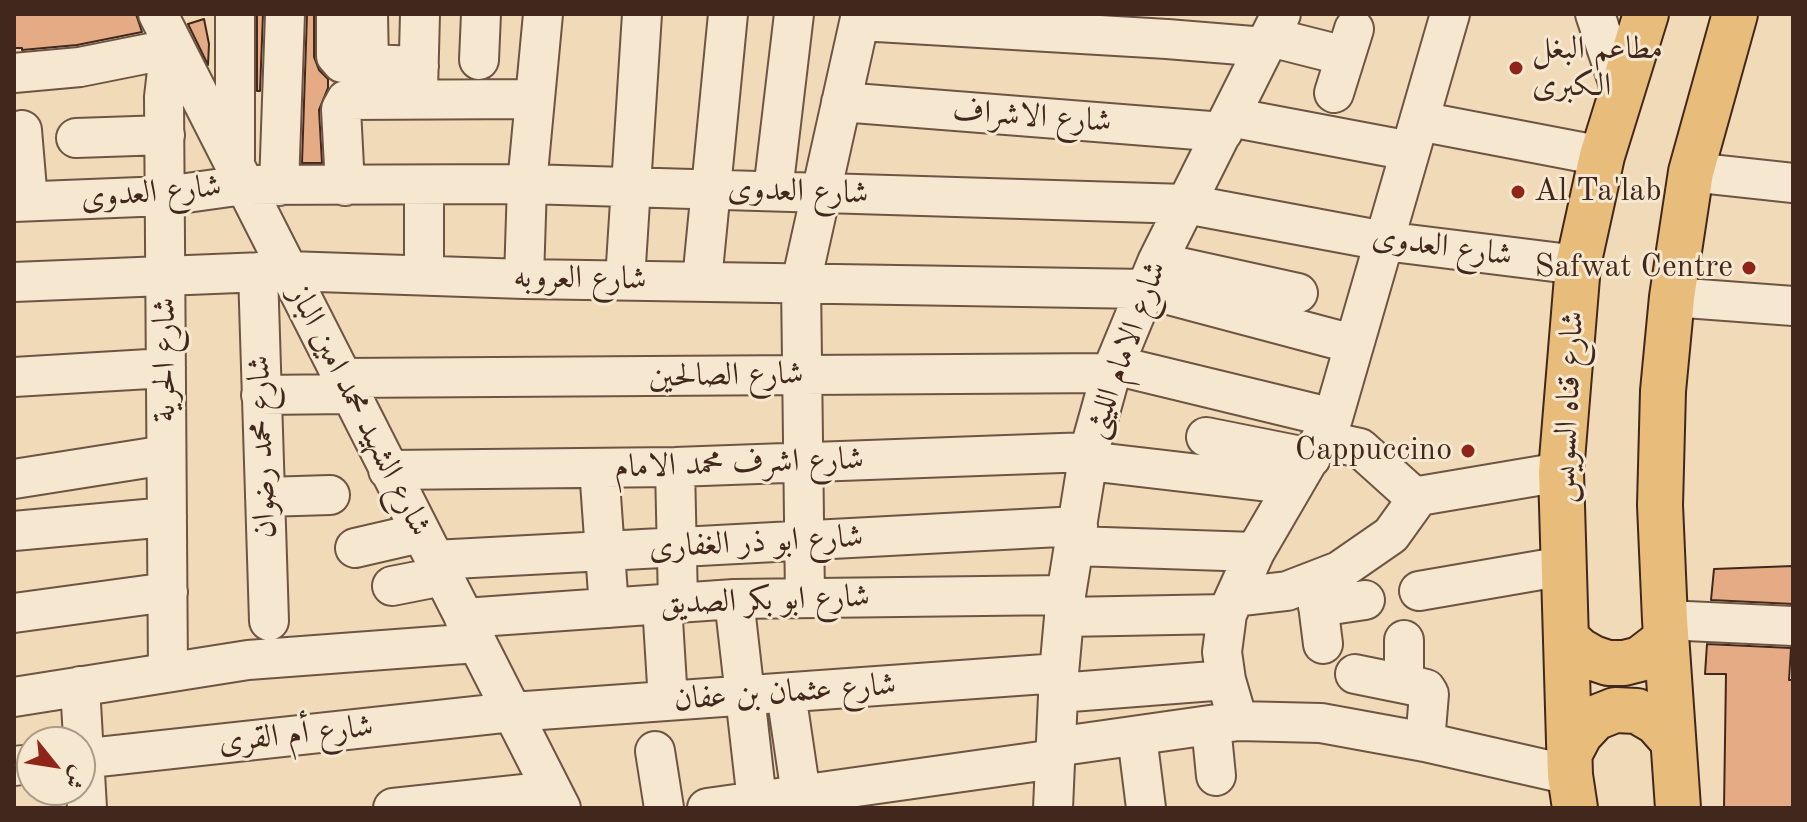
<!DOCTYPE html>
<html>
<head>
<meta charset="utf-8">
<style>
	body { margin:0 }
	#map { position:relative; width:1807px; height:822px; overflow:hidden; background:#f0dab7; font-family:"Old Standard TT",Amiri,serif }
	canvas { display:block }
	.frame { position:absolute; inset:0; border:16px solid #42281c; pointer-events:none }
	.north { position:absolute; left:16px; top:726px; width:80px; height:80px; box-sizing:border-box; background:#f5e7d0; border:2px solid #ad9b88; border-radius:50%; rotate:120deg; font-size:22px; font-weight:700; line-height:32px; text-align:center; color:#42281c }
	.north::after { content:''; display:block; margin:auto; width:28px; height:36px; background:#8f2418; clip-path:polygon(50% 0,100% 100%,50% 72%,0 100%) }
</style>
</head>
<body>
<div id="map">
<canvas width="1807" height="822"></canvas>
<div class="frame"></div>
<div class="north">ش</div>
</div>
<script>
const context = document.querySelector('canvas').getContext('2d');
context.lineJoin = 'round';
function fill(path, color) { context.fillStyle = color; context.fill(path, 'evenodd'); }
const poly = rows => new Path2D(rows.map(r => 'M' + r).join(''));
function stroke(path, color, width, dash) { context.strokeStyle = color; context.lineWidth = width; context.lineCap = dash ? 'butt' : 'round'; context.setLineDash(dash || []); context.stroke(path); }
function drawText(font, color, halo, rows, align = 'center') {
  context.font = font + ' "Old Standard TT",Amiri,serif'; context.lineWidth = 6; context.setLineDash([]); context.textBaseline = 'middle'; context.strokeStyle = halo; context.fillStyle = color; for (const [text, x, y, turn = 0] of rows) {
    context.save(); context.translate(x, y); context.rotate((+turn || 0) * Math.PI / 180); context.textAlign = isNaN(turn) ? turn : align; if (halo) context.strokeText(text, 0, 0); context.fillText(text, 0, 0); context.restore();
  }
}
const building = poly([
	[14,14,136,14,142,32,77,45,22,50,22,48,14,48,14,14],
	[257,14,263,14,260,91,257,91,257,14],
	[307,14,314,14,314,57,319,70,328,79,328,88,319,110,322,163,302,163,307,14],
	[204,19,209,44,208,65,188,24,204,19],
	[1793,566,1793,604,1711,600,1714,569,1793,566],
	[1707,644,1791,648,1789,680,1793,680,1793,808,1724,808,1726,674,1705,674,1707,644]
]);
fill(building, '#e5ab85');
stroke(building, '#42281c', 2);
const minor = poly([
	[158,14,561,808],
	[235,14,235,159],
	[336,14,336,56,342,63,419,66],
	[368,14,369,65],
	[1595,14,1621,91],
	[860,21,1167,39,1265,47],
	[1270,37,1345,56],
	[479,60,481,14],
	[14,73,80,67,175,48,167,71,164,97,168,672],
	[418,91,420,14],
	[1334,93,1354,29],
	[841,102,1223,132],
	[1230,117,1410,151],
	[1419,121,1602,156],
	[22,130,28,201],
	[76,138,165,135],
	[1691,172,1793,183],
	[424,185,424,275],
	[279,186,285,14],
	[345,186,341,109,346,100,535,99],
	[773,191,794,14],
	[14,202,165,196,244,185,527,184,1186,204,1384,241,1578,265],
	[1157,262,1298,293],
	[258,272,269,621],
	[524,279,527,184,543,14],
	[625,280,642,14],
	[702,281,728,14],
	[14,282,288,271,524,279,1146,289,1353,344],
	[1672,297,1793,306],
	[1114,365,1333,418],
	[14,377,166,368],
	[342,378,1111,373],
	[261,395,350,394],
	[1206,437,1311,458],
	[1319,445,1337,443,1360,448,1411,494,1419,496,1561,472],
	[1088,461,1294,485],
	[675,467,678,603],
	[599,468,609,608],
	[388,470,675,467,1089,452],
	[14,479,166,455],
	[265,497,330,495],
	[14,531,167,517],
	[1074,546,1255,552],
	[355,548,420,533],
	[434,560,1078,526],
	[1315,581,1323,644],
	[392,586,443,576],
	[1419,591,1564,566],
	[1235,597,1287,591,1339,571,1391,535,1419,496],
	[805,598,801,283,861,14],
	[734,599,757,801],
	[662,604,668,701],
	[1318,607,1365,600],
	[14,613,168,592],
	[1064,617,1227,614],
	[464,618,734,599,1066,595],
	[1665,620,1793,626],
	[1404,640,1404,673,1408,681,1414,686,1426,689,1429,694,1425,742],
	[1355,674,1414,686],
	[80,686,87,808],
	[786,693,803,808],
	[1058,693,1226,680],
	[14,697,248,660,477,643],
	[1238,721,1226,680,1222,652,1227,614,1255,552,1333,418,1450,14],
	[1211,725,1216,776],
	[1137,736,1146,808],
	[1055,747,1238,721,1321,723,1425,742,1570,775],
	[655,751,664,808],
	[80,759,512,712,1059,673],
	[14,766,32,764],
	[393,808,552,791],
	[707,808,1055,759],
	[1053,808,1059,673,1066,595,1089,452,1111,373,1157,262,1281,14]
]);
const major = poly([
	[1567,639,1579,650,1593,658,1608,663,1624,663,1640,659,1666,639],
	[1570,753,1580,734,1595,718,1615,710,1637,711,1656,722,1672,740],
	[1575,808,1570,775,1561,472,1578,265,1602,156,1646,14],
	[1678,808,1665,620,1660,505,1663,391,1672,297,1691,172,1735,14]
]);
stroke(minor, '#6e5443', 42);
stroke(major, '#42281c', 48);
stroke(minor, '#f5e7d0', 38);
stroke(major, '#e8bd7c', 44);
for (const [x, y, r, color] of [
	[1516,68,8,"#8f2418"],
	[1518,192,8,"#8f2418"],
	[1749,268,8,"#8f2418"],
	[1468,451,8,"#8f2418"]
]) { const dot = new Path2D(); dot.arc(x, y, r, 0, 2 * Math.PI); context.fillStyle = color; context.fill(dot); stroke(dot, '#f5e7d0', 3); }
drawText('32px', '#42281c', '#f5e7d0', [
	["مطاعم البغل",1532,50],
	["الكبرى",1532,87],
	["Al Ta'lab",1534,192],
	["Safwat Centre",1733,268,"right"],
	["Cappuccino",1452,451,"right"]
], 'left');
drawText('32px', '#42281c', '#f5e7d0', [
	["شارع الاشراف",1032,117,4],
	["شارع العدوى",798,192,2],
	["شارع العدوى",151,193,-5],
	["شارع العدوى",1442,247,8],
	["شارع العروبه",580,279,1],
	["شارع الامام الليثى",1126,350,-70],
	["شارع الحرية",166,360,-90],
	["شارع الصالحين",726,376,-1],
	["شارع قناه السويس",1569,407,-87],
	["شارع الشهيد محمد امين الباز",359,411,63],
	["شارع محمد رضوان",263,447,-92],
	["شارع اشرف محمد الامام",739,464,-2],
	["شارع ابو ذر الغفارى",756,543,-3],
	["شارع ابو بكر الصديق",765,601,-2],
	["شارع عثمان بن عفان",785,693,-4],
	["شارع أم القرى",296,735,-6]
]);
</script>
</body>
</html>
